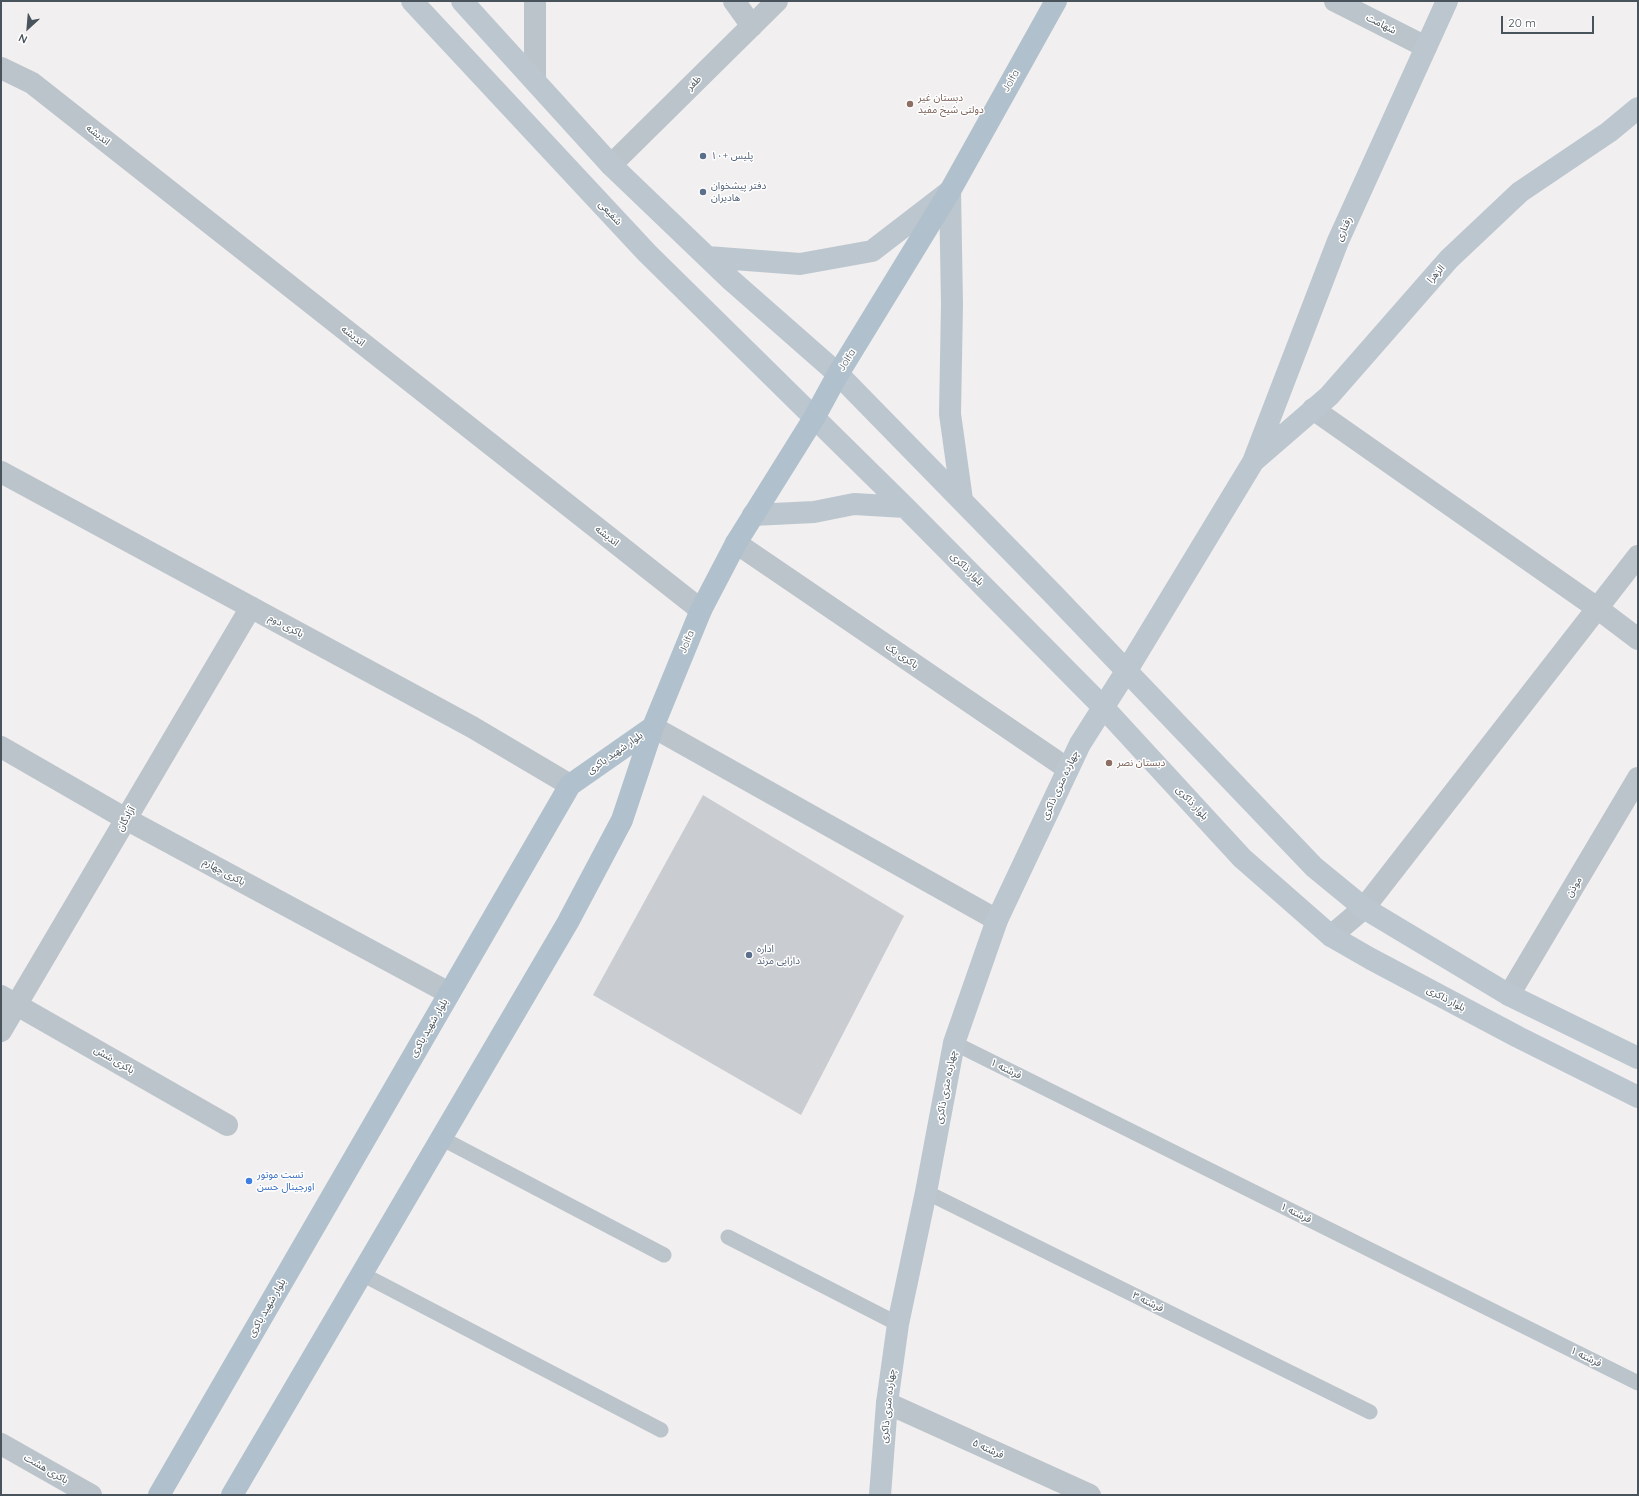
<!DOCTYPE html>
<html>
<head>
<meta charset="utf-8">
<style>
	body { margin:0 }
	#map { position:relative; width:1639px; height:1496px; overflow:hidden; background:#f1efef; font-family:Quicksand,sans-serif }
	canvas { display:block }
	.frame { position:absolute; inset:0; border:2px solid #48535b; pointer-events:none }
	.north { position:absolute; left:8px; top:8px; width:40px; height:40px; -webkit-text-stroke:3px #fff; paint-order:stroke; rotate:206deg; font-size:11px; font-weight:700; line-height:16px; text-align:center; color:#48535b }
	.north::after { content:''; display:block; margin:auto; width:14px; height:18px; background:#48535b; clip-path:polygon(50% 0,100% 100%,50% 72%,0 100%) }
	.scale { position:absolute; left:1501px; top:16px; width:93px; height:18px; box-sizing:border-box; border:2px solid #48535b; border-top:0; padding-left:5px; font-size:12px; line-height:14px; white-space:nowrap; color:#48535b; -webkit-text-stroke:3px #fff; paint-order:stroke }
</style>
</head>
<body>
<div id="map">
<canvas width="1639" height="1496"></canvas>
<div class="frame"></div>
<div class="north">N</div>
<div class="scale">20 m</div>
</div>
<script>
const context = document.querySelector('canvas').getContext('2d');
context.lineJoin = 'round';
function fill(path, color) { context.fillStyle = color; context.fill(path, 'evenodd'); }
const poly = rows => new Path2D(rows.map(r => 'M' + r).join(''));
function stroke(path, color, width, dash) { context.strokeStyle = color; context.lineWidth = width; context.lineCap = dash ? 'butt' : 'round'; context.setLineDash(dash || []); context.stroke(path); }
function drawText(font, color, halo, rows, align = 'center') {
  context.font = font + ' Quicksand,"Noto Sans Arabic",sans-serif'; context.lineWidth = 3; context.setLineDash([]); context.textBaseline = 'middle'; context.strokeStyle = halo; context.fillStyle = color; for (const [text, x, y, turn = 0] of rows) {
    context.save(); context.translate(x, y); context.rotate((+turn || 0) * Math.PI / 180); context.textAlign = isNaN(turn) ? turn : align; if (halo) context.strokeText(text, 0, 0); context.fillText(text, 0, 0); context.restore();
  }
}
fill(poly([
	[703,795,904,916,801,1115,593,995]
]), '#c9ccd1');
stroke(poly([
	[954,1043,1638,1383],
	[441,1138,664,1255],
	[926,1192,1370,1412],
	[728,1237,898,1324],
	[362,1274,661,1430]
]), '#bbc4cb', 15);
stroke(poly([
	[535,1,535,81],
	[734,1,752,26],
	[1335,1,1426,47],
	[1,68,32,83,701,610],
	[611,165,777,1],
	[1313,409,1597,608,1638,639],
	[1,472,472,727,570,785],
	[736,543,1068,769],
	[653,727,997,920],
	[1,747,126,819,449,993],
	[1331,936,1364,908,1638,556],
	[1509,995,1638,778],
	[1,996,227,1125],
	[1,1031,251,607],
	[887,1403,1090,1495],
	[1,1444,91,1495]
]), '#bbc4cb', 22);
stroke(poly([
	[412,1,647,253,905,507,1103,707,1242,858,1331,936,1371,959,1518,1037,1638,1097],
	[462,1,611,165,731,280,838,374,1053,594,1314,867,1364,908,1509,995,1638,1058],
	[707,257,800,264,872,251,950,191,952,304,950,414,962,500],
	[1255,460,1329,396,1449,259,1520,192,1609,132,1638,108],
	[753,515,814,512,854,504,905,507],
	[880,1495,887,1403,898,1324,926,1192,954,1043,997,920,1080,744,1127,670,1253,462,1338,241,1447,1]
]), '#bcc6cf', 22);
stroke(poly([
	[653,727,701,610,736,543,814,418,838,374,950,191,1056,1],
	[159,1495,570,785,653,727,622,820,568,922,232,1495]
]), '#b0c0cc', 22);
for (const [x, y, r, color] of [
	[910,104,4,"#8d6e63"],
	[703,156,4,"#5c6f8a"],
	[703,192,4,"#5c6f8a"],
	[1109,763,4,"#8d6e63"],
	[749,955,4,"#5c6f8a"],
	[249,1181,4,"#3f7fe0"]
]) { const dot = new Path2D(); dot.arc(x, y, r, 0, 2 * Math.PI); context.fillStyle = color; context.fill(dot); stroke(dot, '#fff', 1.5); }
drawText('10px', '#48535b', '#fff', [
	["شهامت",1381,24,27],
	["Jolfa",1011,81,-61],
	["ظفر",694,83,-45],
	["اندیشه",98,135,38],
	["شفیعی",610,213,47],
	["رفتاری",1344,229,-66],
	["الزهرا",1436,274,-49],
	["اندیشه",353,336,38],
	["Jolfa",847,360,-58],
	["اندیشه",607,536,38],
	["بلوار ذاکری",967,569,45],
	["باکری دوم",286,626,28],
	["Jolfa",687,642,-68],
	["باکری یک",902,656,34],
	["بلوار شهید باکری",615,753,-35],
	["چهارده متری ذاکری",1060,785,-65],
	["بلوار ذاکری",1192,803,47],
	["آزادگان",126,819,-60],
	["باکری چهارم",224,872,28],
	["موذن",1574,887,-59],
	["بلوار ذاکری",1446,999,28],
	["بلوار شهید باکری",429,1028,-60],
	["باکری شش",114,1060,30],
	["فرشته ۱",1006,1069,26],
	["چهارده متری ذاکری",946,1087,-79],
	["فرشته ۱",1296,1213,26],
	["فرشته ۳",1148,1302,26],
	["بلوار شهید باکری",267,1308,-60],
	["فرشته ۱",1586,1357,26],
	["چهارده متری ذاکری",888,1406,-84],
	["فرشته ۵",988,1449,24],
	["باکری هشت",46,1469,30]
]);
drawText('10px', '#785e54', '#fff', [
	["دبستان غیر",918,98],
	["دولتی شیخ مفید",918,110],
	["دبستان نصر",1117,763]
], 'left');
drawText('10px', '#4e5e75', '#fff', [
	["پلیس +۱۰",711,156],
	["دفتر پیشخوان",711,186],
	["هادیران",711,198],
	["اداره",757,949],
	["دارایی مرند",757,961]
], 'left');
drawText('10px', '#366cbe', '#fff', [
	["تست موتور",257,1175],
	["اورجینال حسن",257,1187]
], 'left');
</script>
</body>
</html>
